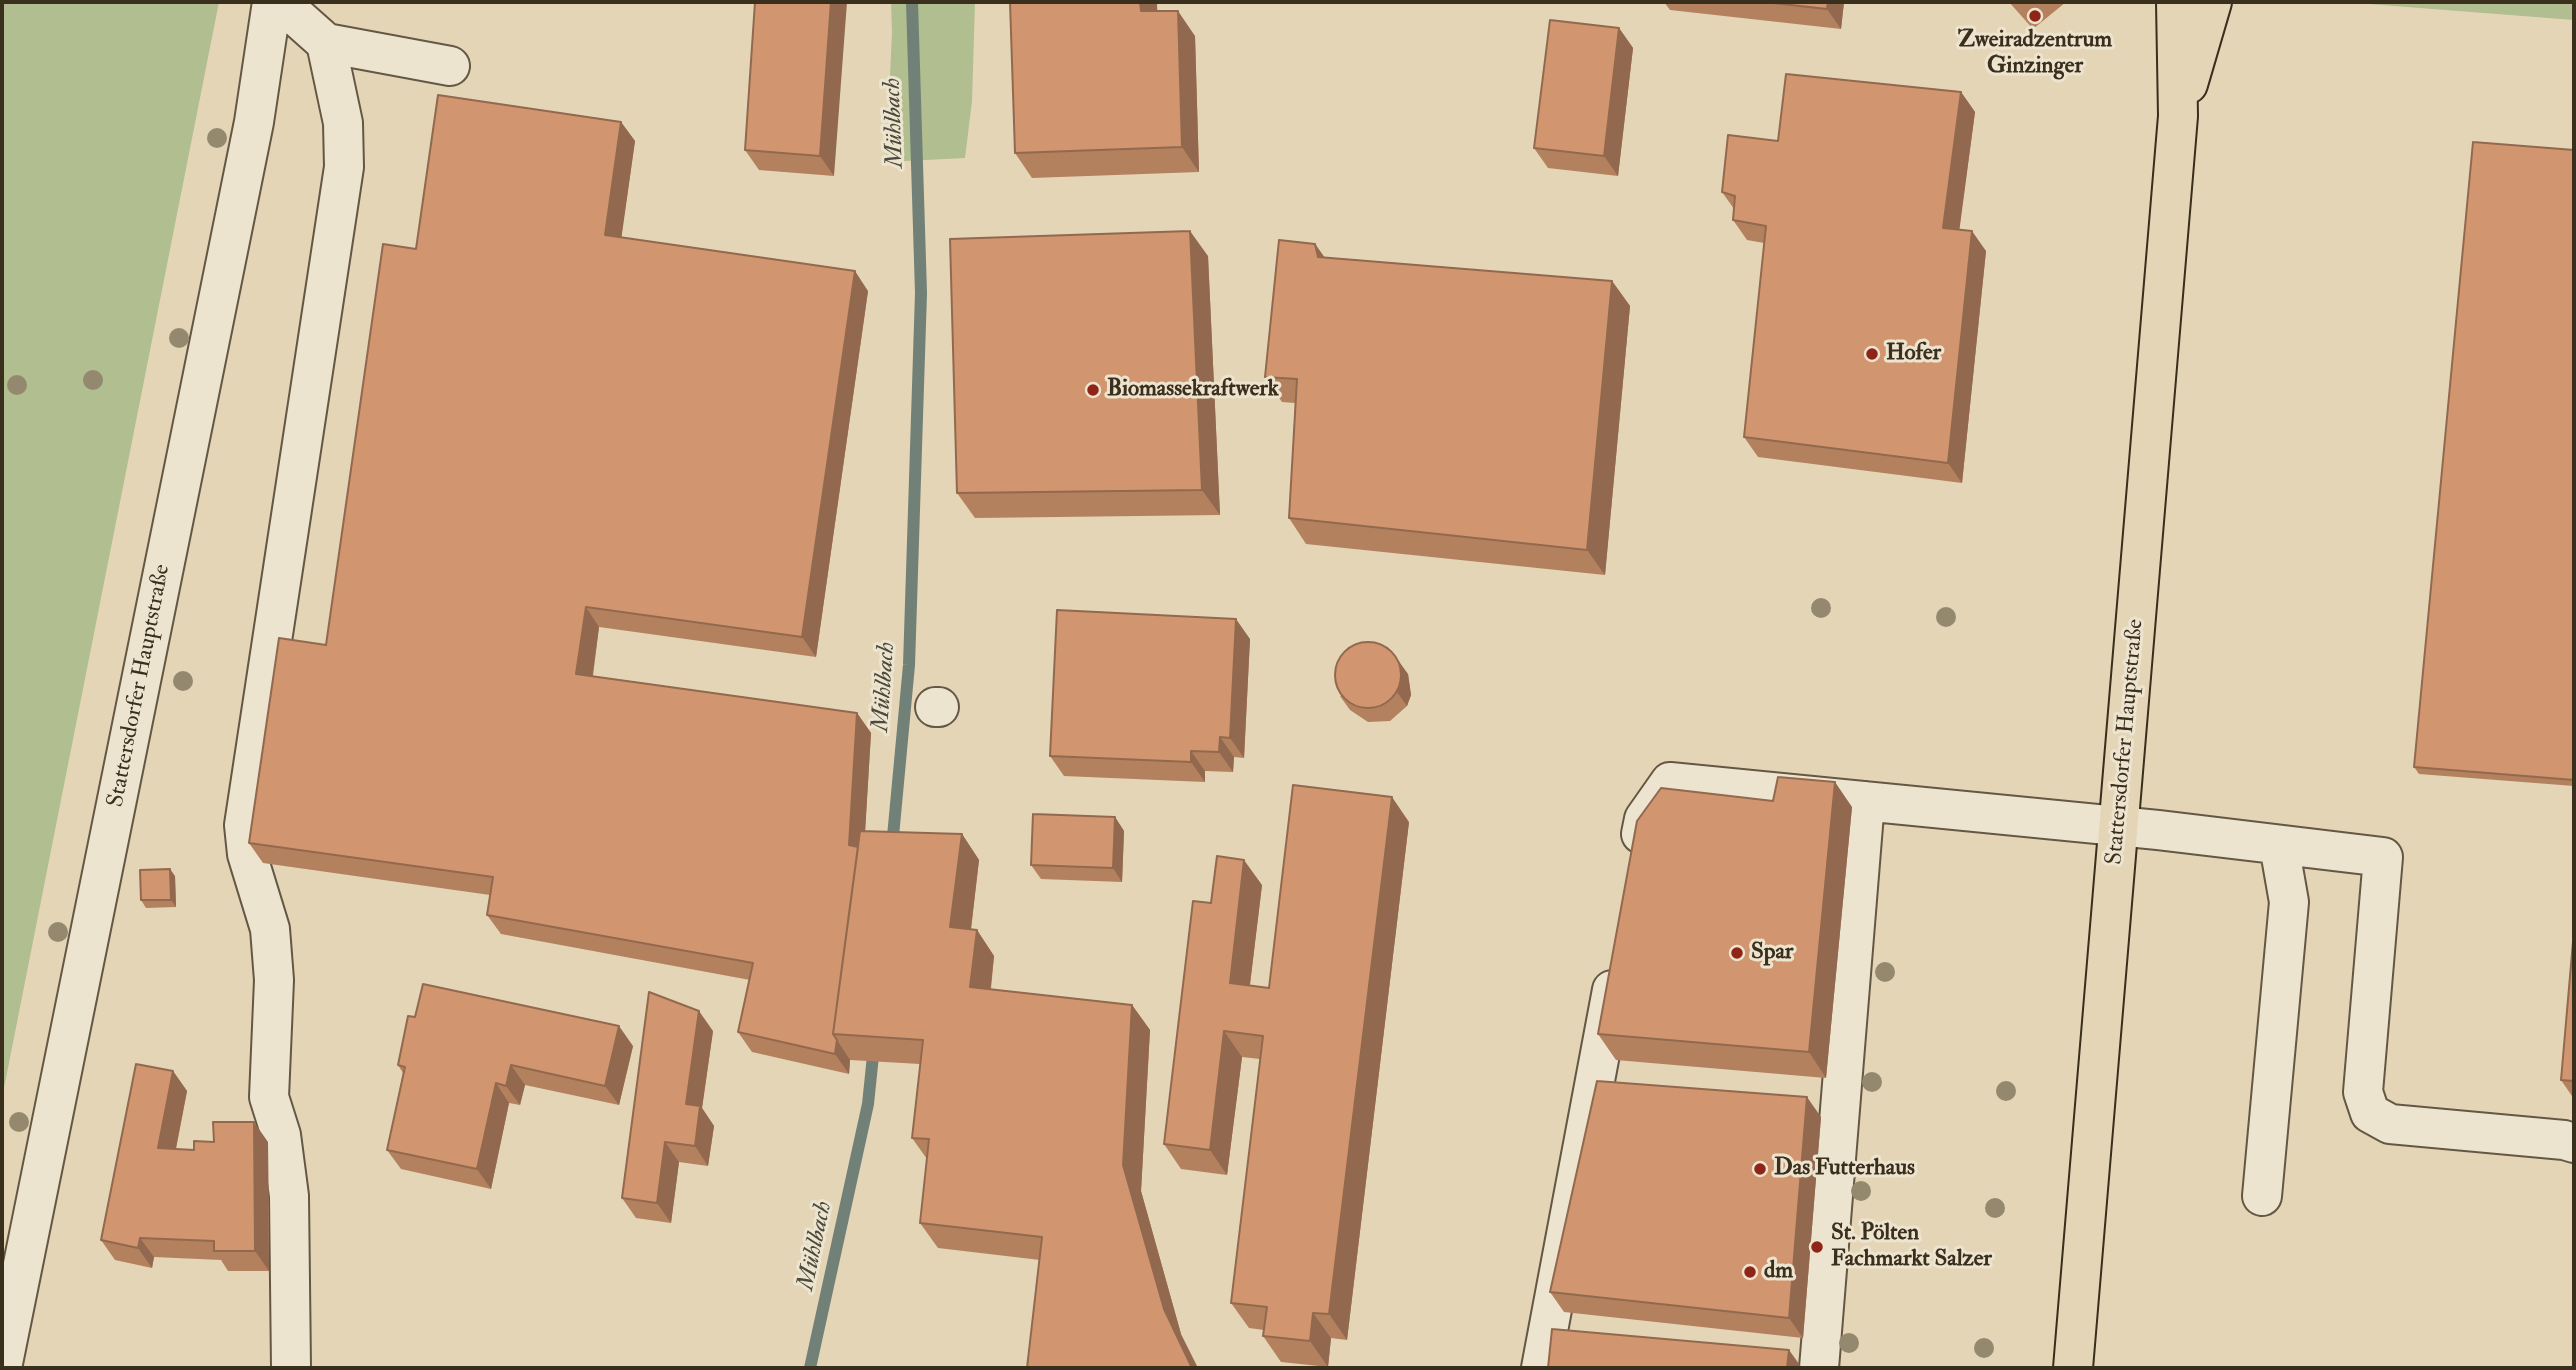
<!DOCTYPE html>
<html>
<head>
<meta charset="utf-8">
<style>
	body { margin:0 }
	#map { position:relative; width:2576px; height:1370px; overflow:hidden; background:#e4d5b7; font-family:"IM FELL Double Pica",serif }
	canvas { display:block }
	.frame { position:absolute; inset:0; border:4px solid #3a2e1d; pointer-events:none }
</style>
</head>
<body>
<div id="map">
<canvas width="2576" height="1370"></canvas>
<div class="frame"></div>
</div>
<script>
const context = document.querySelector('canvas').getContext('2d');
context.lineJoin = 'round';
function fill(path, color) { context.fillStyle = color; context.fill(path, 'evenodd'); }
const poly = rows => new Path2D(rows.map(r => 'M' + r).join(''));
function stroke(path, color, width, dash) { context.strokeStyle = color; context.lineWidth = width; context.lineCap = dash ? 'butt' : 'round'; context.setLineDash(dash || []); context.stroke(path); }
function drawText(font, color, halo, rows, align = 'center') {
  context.font = font + ' "IM FELL Double Pica",serif'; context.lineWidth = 6; context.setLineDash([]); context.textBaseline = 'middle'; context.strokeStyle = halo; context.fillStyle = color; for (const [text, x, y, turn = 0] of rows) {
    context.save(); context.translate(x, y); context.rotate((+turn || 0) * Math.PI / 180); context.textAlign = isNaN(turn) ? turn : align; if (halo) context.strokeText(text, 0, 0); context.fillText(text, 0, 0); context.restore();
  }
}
fill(poly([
	[2,2,219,2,2,1098],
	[891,2,975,2,972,101,965,158,886,162,892,33],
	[2343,2,2574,2,2574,20]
]), '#b1be90');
stroke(poly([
	[892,847,909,665,921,293,912,2],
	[810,1368,868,1104,874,1046]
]), '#718177', 12);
const minor = poly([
	[280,2,326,43,450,66],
	[935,707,939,707],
	[1641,834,1644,819,1670,782,2158,830,2383,857,2363,1092,2370,1113,2390,1124,2564,1140,2574,1143],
	[2262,1196,2289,902,2279,845],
	[2,1368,254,122,272,2],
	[291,1368,289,1196,281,1135,269,1097,274,980,270,929,247,854,244,825,344,167,343,123,326,43],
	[1541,1368,1612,990],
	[1819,1368,1865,801]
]);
const major = poly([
	[2188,84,2212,2],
	[2073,1368,2178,116,2176,2]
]);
stroke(minor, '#645844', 42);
stroke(major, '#3a2e1d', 42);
stroke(minor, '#ede4d0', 38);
stroke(major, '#e4d5b7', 38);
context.fillStyle = '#94896f';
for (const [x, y] of [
	[217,138],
	[179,338],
	[93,380],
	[17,385],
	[1821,608],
	[1946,617],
	[183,681],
	[58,932],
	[1885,972],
	[1872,1082],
	[2006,1091],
	[19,1122],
	[1861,1191],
	[1995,1208],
	[1849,1343],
	[1984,1348]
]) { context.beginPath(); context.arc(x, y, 10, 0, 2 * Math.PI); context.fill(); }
fill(poly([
	[755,2,834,176,759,170,745,150],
	[1664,2,1844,2,1841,29,1670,10],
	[2009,2,2066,2,2033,29],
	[1158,11,1195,36,1199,172,1032,178,1015,153],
	[1619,28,1633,48,1618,176,1548,168,1534,148],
	[1961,92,1975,112,1959,229,1986,251,1962,483,1758,457,1744,437,1764,243,1747,240,1733,220,1734,209,1722,192,1778,141],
	[621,122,635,141,621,237,868,291,816,657,599,627,593,676,857,713,871,733,865,831,962,834,979,860,971,930,977,930,994,956,991,989,1132,1005,1150,1030,1141,1191,1181,1334,1040,1260,938,1248,920,1223,927,1159,912,1138,920,1064,850,1060,849,1074,752,1052,738,1032,750,980,501,934,487,915,490,895,263,863,249,843,326,645,416,249],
	[2574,150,2574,786,2419,774,2414,767],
	[1315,244,1324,257,1612,281,1630,306,1605,575,1306,544,1289,518,1295,403,1282,402,1265,377],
	[1208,256,1220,515,975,518,957,493],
	[1250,639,1244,758,1234,757,1233,772,1205,771,1205,782,1064,776,1050,756],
	[1408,674,1411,695,1407,706,1390,721,1368,722,1350,710,1340,696],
	[1773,801,1852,807,1826,1078,1616,1060,1598,1034],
	[1115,817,1124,831,1122,882,1041,879,1031,865],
	[1409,822,1347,1340,1331,1338,1328,1367,1281,1362,1263,1336,1264,1330,1249,1328,1231,1303,1260,1059,1242,1057,1227,1175,1181,1169,1164,1144,1211,903,1262,885,1250,985,1269,988],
	[175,876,176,907,146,908,141,900],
	[2574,930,2574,1099,2561,1080],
	[713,1031,702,1108,714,1126,708,1166,679,1162,671,1223,636,1218,622,1198],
	[633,1046,619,1105,525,1085,520,1105,509,1103,491,1189,401,1169,387,1150,403,1073,398,1065],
	[173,1071,187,1091,176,1149,194,1150,268,1142,269,1271,228,1271,221,1260,154,1257,152,1268,115,1260,101,1240],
	[1821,1117,1803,1338,1564,1312,1550,1292]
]), '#b4815f');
fill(poly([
	[831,2,847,2,834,176,820,156],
	[1140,2,1157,2,1158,37,1141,11],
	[1828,2,1844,2,1841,29,1827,9],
	[1178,11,1195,36,1199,172,1182,147],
	[1619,28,1633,48,1618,176,1604,156],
	[1961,92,1975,112,1957,248,1943,228],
	[621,122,635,141,619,255,605,235],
	[1190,231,1208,256,1220,515,1202,490],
	[1972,231,1986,251,1962,483,1948,463],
	[1315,244,1333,269,1318,257],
	[855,271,868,291,816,657,802,637],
	[1612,281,1630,306,1605,575,1587,550],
	[586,607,599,627,590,694,576,674],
	[1236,619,1250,639,1244,758,1230,738],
	[1398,660,1408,674,1411,695,1407,706,1397,692],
	[857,713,871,733,864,850,849,845],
	[1220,737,1234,757,1233,772,1219,752],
	[1191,751,1205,771,1205,782,1191,762],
	[1835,782,1852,807,1826,1078,1809,1052],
	[1392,797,1409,822,1347,1340,1329,1314],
	[1115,817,1124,831,1122,882,1113,868],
	[962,834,979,860,968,953,950,927],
	[1244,860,1262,885,1247,1008,1230,983],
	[170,869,175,876,176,907,171,900],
	[977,930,994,956,988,1012,970,987],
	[1132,1005,1150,1030,1141,1191,1181,1334,1198,1368,1192,1368,1164,1309,1123,1165],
	[699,1011,713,1031,702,1108,714,1126,708,1166,695,1146,686,1104],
	[619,1026,633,1046,619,1105,605,1086],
	[1224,1031,1242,1057,1227,1175,1210,1150],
	[837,1040,850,1060,849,1074,835,1054],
	[511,1065,525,1085,520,1105,506,1086],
	[173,1071,187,1091,172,1168,158,1148],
	[496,1083,509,1103,491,1189,477,1169],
	[1807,1097,1821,1117,1803,1338,1789,1318],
	[254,1122,268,1142,269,1271,255,1251],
	[665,1142,679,1162,671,1223,657,1203],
	[140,1238,154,1257,152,1268,138,1248],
	[1313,1313,1331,1338,1328,1367,1310,1341],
	[1789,1350,1802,1368,1787,1368]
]), '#92694e');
const building = poly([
	[755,2,831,2,820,156,745,150,755,2],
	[1010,2,1140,2,1141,11,1178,11,1182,147,1015,153,1010,2],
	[1764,2,1828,2,1827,9,1764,2],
	[1550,20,1619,28,1604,156,1534,148,1550,20],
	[1786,74,1961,92,1943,228,1972,231,1948,463,1744,437,1766,226,1733,220,1735,196,1722,192,1728,135,1778,141,1786,74],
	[438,95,621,122,605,235,855,271,802,637,586,607,576,674,857,713,849,845,858,847,833,1034,837,1040,835,1054,738,1032,753,963,487,915,493,877,249,843,279,638,326,645,383,244,416,249,438,95],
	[2473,142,2574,150,2574,780,2414,767,2473,142],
	[1190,231,1202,490,957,493,950,239,1190,231],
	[1279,240,1315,244,1318,257,1612,281,1587,550,1289,518,1297,379,1265,377,1279,240],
	[1057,610,1236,619,1230,738,1220,737,1219,752,1191,751,1191,762,1050,756,1057,610],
	'1335 675a33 33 0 1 1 66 0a33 33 0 1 1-66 0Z',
	[1778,777,1835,782,1809,1052,1598,1034,1637,821,1661,788,1773,801,1778,777],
	[1293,785,1392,797,1329,1314,1313,1313,1310,1341,1263,1336,1267,1307,1231,1303,1263,1036,1224,1031,1210,1150,1164,1144,1193,901,1211,903,1217,856,1244,860,1230,983,1269,988,1293,785],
	[1033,814,1115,817,1113,868,1031,865,1033,814],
	[860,831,962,834,950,927,977,930,970,987,1132,1005,1123,1165,1164,1309,1192,1368,1027,1368,1042,1237,920,1223,929,1139,912,1138,923,1040,833,1034,860,831],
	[170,869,171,900,141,900,140,870,170,869],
	[2574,930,2574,1081,2561,1080,2574,930],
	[423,984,619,1026,605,1086,511,1065,506,1086,496,1083,477,1169,387,1150,405,1067,398,1065,408,1016,415,1017,423,984],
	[649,992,699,1011,686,1104,700,1106,695,1146,665,1142,657,1203,622,1198,649,992],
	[136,1064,173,1071,158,1148,194,1150,194,1141,214,1142,213,1122,254,1122,255,1251,214,1251,214,1241,140,1238,138,1248,101,1240,136,1064],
	[1597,1081,1807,1097,1789,1318,1550,1292,1597,1081],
	[1552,1329,1789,1350,1787,1368,1548,1368,1552,1329]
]);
fill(building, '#d1966f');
stroke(building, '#92694e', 2);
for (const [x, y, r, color] of [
	[2035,16,7,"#8f2418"],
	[1872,354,7,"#8f2418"],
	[1093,390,7,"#8f2418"],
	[1737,953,7,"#8f2418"],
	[1760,1169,7,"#8f2418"],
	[1817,1247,7,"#8f2418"],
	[1750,1272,7,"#8f2418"]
]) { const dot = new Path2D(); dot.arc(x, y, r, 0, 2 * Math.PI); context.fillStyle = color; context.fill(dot); stroke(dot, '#ede4d0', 2.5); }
drawText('bold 23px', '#3a2e1d', '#ede4d0', [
	["Zweiradzentrum",2035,41,"center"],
	["Ginzinger",2035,67,"center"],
	["Hofer",1886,354],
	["Biomassekraftwerk",1107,390],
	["Spar",1751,953],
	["Das Futterhaus",1774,1169],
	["St. Pölten",1831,1234],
	["Fachmarkt Salzer",1831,1260],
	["dm",1764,1272]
], 'left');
drawText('23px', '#3a2e1d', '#ede4d0', [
	["Stattersdorfer Hauptstraße",140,686,-79],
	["Stattersdorfer Hauptstraße",2126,742,-85]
]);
drawText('italic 24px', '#4c4a3b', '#ede4d0', [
	["Mühlbach",895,123,-92],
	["Mühlbach",885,687,-86],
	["Mühlbach",816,1246,-78]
]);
</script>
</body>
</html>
